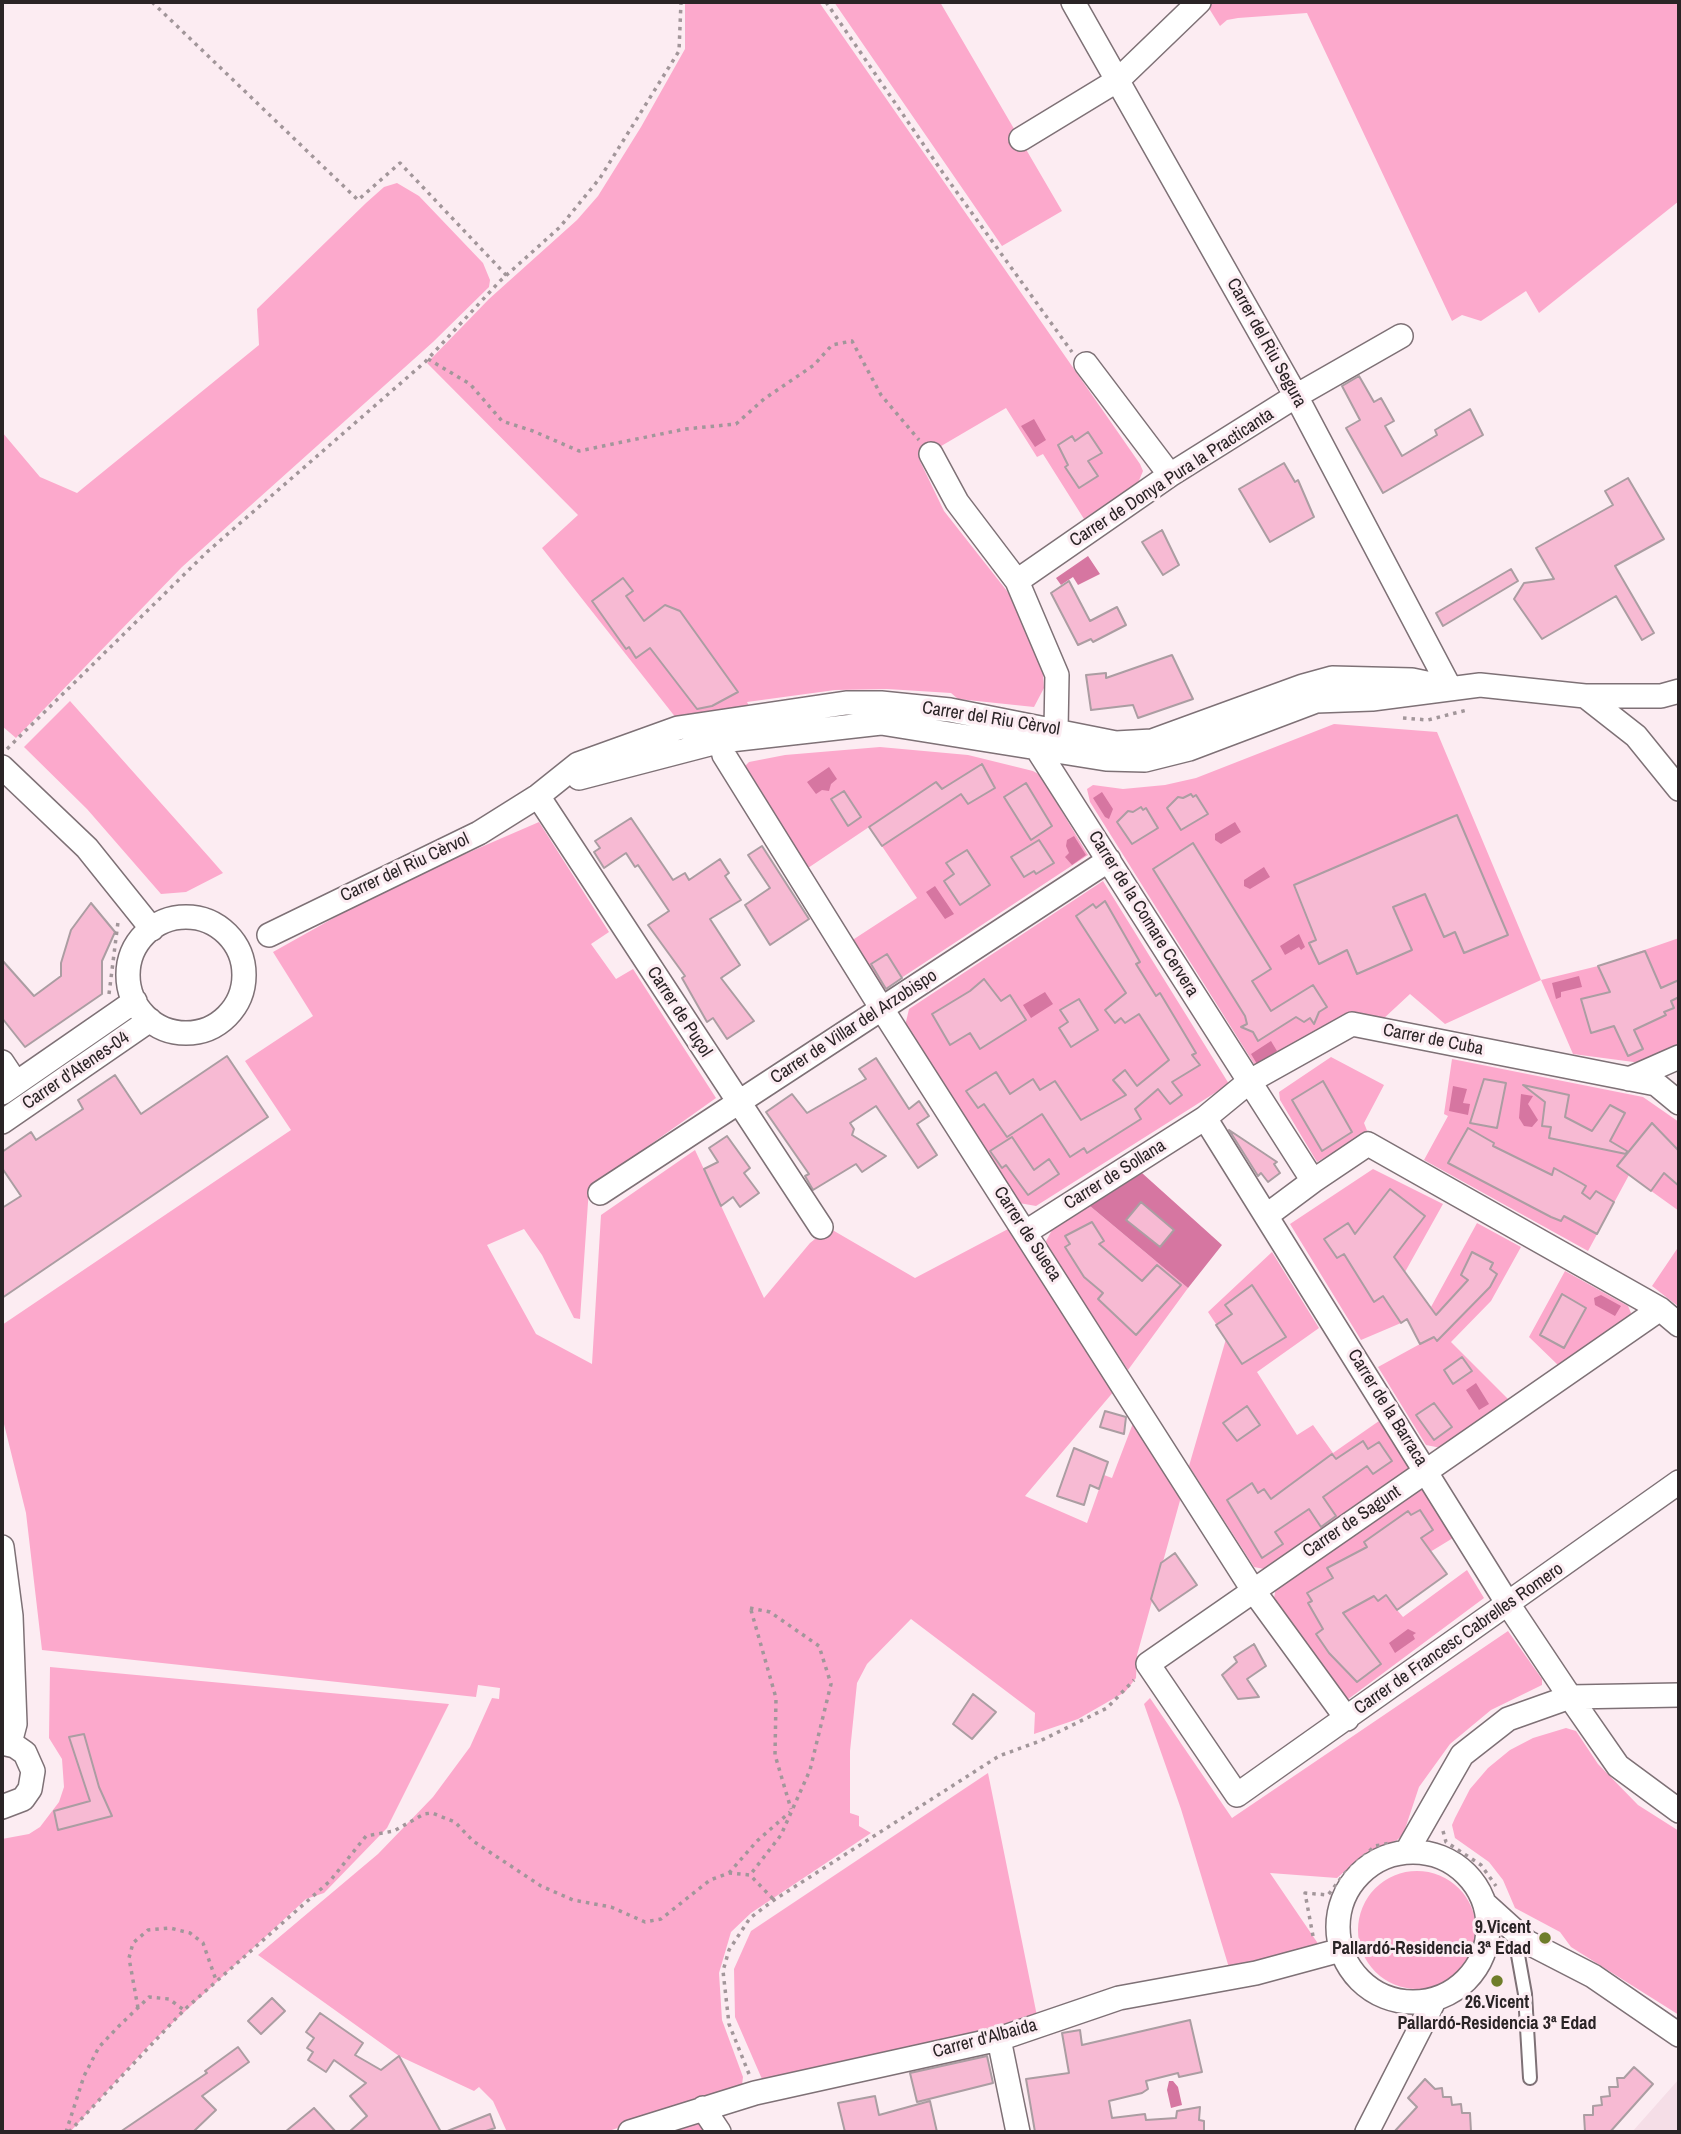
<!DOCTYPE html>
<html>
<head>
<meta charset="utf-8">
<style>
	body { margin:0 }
	#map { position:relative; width:1681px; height:2134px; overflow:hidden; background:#fcecf2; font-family:"Archivo Narrow",sans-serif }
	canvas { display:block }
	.frame { position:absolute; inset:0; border:4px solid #2a2426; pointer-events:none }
</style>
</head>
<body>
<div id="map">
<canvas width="1681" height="2134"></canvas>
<div class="frame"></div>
</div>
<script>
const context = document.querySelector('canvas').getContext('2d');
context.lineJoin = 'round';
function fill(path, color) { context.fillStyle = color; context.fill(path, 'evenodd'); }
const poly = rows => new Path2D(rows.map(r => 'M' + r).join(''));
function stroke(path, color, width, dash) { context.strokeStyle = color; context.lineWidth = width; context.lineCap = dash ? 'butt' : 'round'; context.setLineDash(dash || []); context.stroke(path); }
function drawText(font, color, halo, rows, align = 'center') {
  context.font = font + ' "Archivo Narrow",sans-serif'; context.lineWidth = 6; context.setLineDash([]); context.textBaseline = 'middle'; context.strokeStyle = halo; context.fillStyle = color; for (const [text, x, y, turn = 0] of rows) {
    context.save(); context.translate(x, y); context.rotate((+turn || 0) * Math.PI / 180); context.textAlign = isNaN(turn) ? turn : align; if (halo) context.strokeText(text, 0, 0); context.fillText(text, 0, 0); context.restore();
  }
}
fill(poly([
	[1679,2079,1679,2132,1632,2132]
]), '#f5dee7');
fill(poly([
	[685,2,819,2,1140,464,1143,471,1138,483,1084,519,1043,454,1037,457,1006,408,919,459,944,511,1018,605,1031,634,1043,673,1044,688,1034,707,958,699,951,693,887,689,835,690,747,702,750,708,680,723,542,548,578,515,427,363,489,299,577,220,598,196,641,127,685,49],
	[834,2,940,2,1062,211,1002,246],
	[1205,2,1679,2,1679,201,1539,313,1526,291,1481,321,1462,315,1452,321,1307,13,1238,18,1227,20,1220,26],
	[397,183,419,196,483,263,490,280,489,287,433,342,182,567,16,738,2,726,2,432,40,477,77,493,259,345,257,309,366,203,384,187],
	[70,701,209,857,223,873,186,892,161,894,87,809,24,747],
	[1334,724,1437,732,1541,980,1598,966,1679,938,1679,1047,1641,1063,1573,1054,1541,980,1445,1024,1410,994,1382,1020,1256,1067,1090,802,1087,789,1093,785,1123,789,1165,785,1196,778],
	[880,747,968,755,1033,771,1040,775,1088,855,883,990,851,941,917,898,869,827,805,870,743,768,749,762,785,755],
	[539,822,609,932,591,944,616,979,633,969,716,1098,589,1188,580,1319,574,1318,542,1255,524,1229,487,1245,536,1334,592,1364,601,1215,695,1150,764,1298,810,1243,829,1228,915,1278,1010,1228,1115,1390,1025,1496,1087,1523,1104,1475,1112,1478,1135,1418,1181,1497,1137,1655,1136,1678,1125,1692,1078,1719,1034,1734,1035,1713,911,1619,867,1664,857,1683,850,1751,850,1813,859,1816,859,1826,871,1833,751,1913,731,1932,719,1973,722,2020,743,2077,742,2085,606,2132,507,2132,493,2101,479,2087,474,2091,399,2056,258,1955,378,1854,433,1797,470,1747,492,1698,499,1699,500,1688,478,1685,476,1697,42,1650,26,1513,2,1416,2,1325,291,1130,245,1061,313,1016,273,952,389,887],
	[1103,881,1229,1084,1036,1206,1019,1203,905,1026,909,1009],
	[1331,1057,1384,1085,1364,1123,1368,1133,1317,1162,1280,1100,1279,1092],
	[1452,1059,1643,1097,1679,1122,1679,1211,1629,1175,1588,1251,1424,1160,1448,1116,1444,1114],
	[1373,1169,1443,1204,1405,1272,1429,1305,1401,1323,1361,1340,1290,1224],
	[1090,1206,1188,1288,1128,1370,1045,1243,1052,1230],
	[1477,1223,1521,1247,1491,1301,1451,1342,1510,1401,1441,1448,1426,1445,1378,1367,1420,1344,1438,1319,1431,1307],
	[1679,1246,1679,1307,1652,1286],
	[1272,1252,1319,1328,1257,1372,1297,1435,1313,1425,1333,1453,1379,1421,1408,1467,1407,1471,1264,1569,1254,1567,1189,1466,1226,1339,1208,1312],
	[1565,1271,1628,1306,1631,1313,1628,1319,1559,1366,1529,1337],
	[1421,1488,1453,1538,1376,1585,1403,1617,1467,1570,1484,1598,1343,1703,1274,1598,1276,1587],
	[1508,1631,1542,1679,1542,1685,1491,1710,1450,1744,1419,1787,1403,1835,1397,1840,1367,1852,1337,1878,1270,1873,1319,1945,1230,1971,1181,1809,1144,1704,1150,1698,1232,1818],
	[50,1667,449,1704,387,1828,324,1893,306,1899,151,2043,70,2132,2,2132,2,1839,29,1834,40,1827,59,1802,64,1787,62,1759,49,1738],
	[1566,1728,1576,1731,1598,1764,1638,1805,1679,1831,1679,2015,1571,1947,1560,1932,1515,1908,1503,1880,1489,1862,1455,1838,1452,1825,1455,1818,1470,1789,1488,1768,1510,1750,1533,1738],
	[988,1773,1037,2016,765,2086,735,2017,734,1969,751,1931],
	'1358 1930a59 59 0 1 1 118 0a59 59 0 1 1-118 0Z',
	[705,2118,710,2132,663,2132]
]), '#fca9cc');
fill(poly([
	[1034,419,1046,440,1035,447,1021,426],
	[1088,556,1100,574,1078,585,1073,577,1061,585,1056,578],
	[829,767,837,779,831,784,829,791,822,790,816,794,807,782],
	[1102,792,1113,809,1109,819,1105,817,1093,798],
	[1235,822,1241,832,1221,844,1215,840,1215,834],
	[1074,836,1086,855,1072,865,1065,857,1069,853,1066,846,1067,840],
	[1264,867,1270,877,1250,889,1244,886,1244,880],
	[935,886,954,914,945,919,926,892],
	[1299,934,1305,947,1301,950,1299,947,1285,955,1280,946],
	[1579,976,1582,987,1561,992,1561,997,1556,999,1552,983],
	[1045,992,1053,1004,1031,1018,1023,1005],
	[1271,1041,1277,1051,1257,1064,1251,1054],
	[1453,1086,1467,1089,1463,1103,1470,1104,1468,1115,1449,1111],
	[1521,1094,1533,1096,1528,1104,1538,1120,1532,1127,1524,1126,1519,1118],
	[1142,1173,1222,1245,1188,1288,1090,1206],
	[1601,1295,1621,1306,1615,1316,1595,1305,1594,1298],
	[1476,1383,1489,1404,1479,1410,1466,1390],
	[1408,1629,1416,1633,1413,1635,1415,1639,1395,1653,1389,1643],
	[1169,2081,1173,2081,1178,2087,1182,2105,1171,2108,1167,2090]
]), '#d676a1');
const building = poly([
	[1359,376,1374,402,1381,398,1394,421,1385,426,1402,456,1437,435,1435,430,1470,409,1483,435,1383,493,1346,428,1360,420,1342,386,1359,376],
	[1088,432,1102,453,1088,461,1098,476,1079,488,1065,467,1068,465,1058,445,1072,436,1075,441,1088,432],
	[1284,463,1295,482,1298,480,1314,517,1270,542,1239,489,1284,463],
	[1628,478,1664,539,1615,566,1654,633,1642,640,1616,596,1542,639,1514,599,1524,583,1554,579,1536,548,1613,505,1605,491,1628,478],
	[1162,530,1179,565,1163,575,1142,542,1162,530],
	[1511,569,1518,581,1443,626,1436,613,1511,569],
	[623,578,633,591,626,596,644,621,665,605,680,611,738,692,712,706,697,709,650,648,636,658,629,647,626,649,592,601,623,578],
	[1069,581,1090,621,1117,607,1126,625,1093,642,1091,639,1078,645,1051,593,1069,581],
	[1172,655,1193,699,1138,718,1133,705,1091,710,1086,675,1106,673,1106,678,1172,655],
	[982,764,995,788,968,804,961,794,882,846,869,827,936,782,942,789,982,764],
	[1026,783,1052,826,1031,840,1004,797,1026,783],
	[844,791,861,817,848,826,831,799,844,791],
	[1191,794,1193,797,1196,795,1208,814,1181,830,1167,808,1178,797,1183,798,1191,794],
	[1141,807,1143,810,1146,808,1158,828,1132,844,1117,822,1128,811,1133,812,1141,807],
	[1457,815,1508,935,1464,953,1455,932,1444,937,1425,894,1393,907,1412,950,1357,974,1347,950,1319,964,1309,943,1316,940,1294,885,1457,815],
	[631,818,673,880,685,873,689,880,720,859,729,873,725,876,741,900,710,919,740,965,721,978,754,1021,727,1039,713,1018,707,1022,682,978,685,976,648,925,669,911,638,865,635,867,626,853,604,868,594,852,600,848,595,841,631,818],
	[1039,840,1054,863,1036,874,1034,871,1024,877,1011,857,1039,840],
	[1193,843,1271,969,1252,981,1271,1011,1313,985,1327,1007,1319,1012,1314,1024,1310,1018,1304,1022,1296,1017,1258,1041,1253,1032,1241,1027,1247,1024,1245,1016,1153,869,1193,843],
	[762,846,809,919,770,945,745,905,770,888,748,855,762,846],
	[967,850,990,885,960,905,944,881,954,874,946,863,967,850],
	[1105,901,1140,962,1136,964,1156,996,1160,993,1196,1053,1192,1055,1200,1065,1172,1082,1182,1095,1170,1104,1158,1089,1135,1109,1141,1119,1087,1153,1084,1148,1070,1157,1042,1114,1007,1137,984,1104,978,1108,966,1091,996,1072,1010,1094,1033,1079,1040,1090,1055,1081,1081,1120,1126,1095,1113,1080,1125,1070,1137,1086,1169,1060,1139,1014,1125,1023,1121,1018,1115,1023,1105,1010,1126,993,1076,916,1093,904,1096,908,1105,901],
	[91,903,115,932,102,961,102,994,25,1047,2,1018,2,960,34,996,61,976,61,963,71,930,91,903],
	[1645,951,1661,988,1679,980,1679,997,1671,1001,1674,1008,1664,1012,1666,1015,1634,1030,1643,1049,1628,1056,1614,1026,1591,1033,1581,999,1610,992,1598,966,1645,951],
	[887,954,902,978,886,989,871,964,887,954],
	[984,979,1001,1001,1010,995,1026,1020,980,1049,970,1033,950,1045,932,1014,970,991,984,979],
	[1079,999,1098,1030,1071,1047,1059,1028,1068,1022,1060,1010,1079,999],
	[227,1056,268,1117,2,1298,2,1208,21,1196,2,1168,2,1152,31,1132,36,1140,83,1109,78,1100,115,1075,141,1114,227,1056],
	[876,1058,909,1109,919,1101,929,1116,917,1124,937,1155,918,1168,876,1106,850,1123,854,1129,852,1135,886,1156,862,1172,856,1164,813,1190,805,1176,809,1174,766,1112,792,1094,807,1113,866,1079,859,1069,876,1058],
	[1484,1079,1506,1083,1497,1128,1470,1123,1484,1079],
	[1323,1081,1352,1132,1322,1151,1292,1100,1323,1081],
	[1523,1085,1569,1095,1565,1117,1592,1131,1610,1105,1625,1113,1610,1141,1627,1151,1626,1154,1549,1138,1551,1127,1542,1126,1545,1102,1523,1085],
	[1652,1123,1679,1151,1679,1186,1664,1173,1651,1191,1617,1166,1652,1123],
	[1468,1128,1494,1143,1493,1146,1552,1175,1554,1168,1581,1183,1586,1186,1582,1193,1590,1199,1596,1191,1614,1202,1597,1234,1564,1216,1561,1221,1551,1217,1448,1163,1468,1128],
	[1229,1130,1277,1162,1274,1164,1280,1173,1268,1182,1261,1173,1258,1176,1229,1130],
	[727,1136,750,1168,744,1173,759,1193,740,1207,733,1197,721,1206,704,1169,718,1162,709,1148,727,1136],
	[1012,1137,1034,1170,1049,1159,1059,1174,1028,1195,1006,1165,1002,1168,990,1151,1012,1137],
	[1390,1189,1425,1216,1394,1257,1436,1315,1468,1280,1461,1275,1472,1252,1493,1263,1490,1269,1497,1274,1490,1287,1437,1341,1434,1337,1420,1344,1407,1319,1401,1323,1383,1296,1374,1302,1344,1254,1337,1258,1324,1239,1348,1223,1355,1234,1390,1189],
	[1141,1202,1174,1230,1160,1247,1126,1220,1141,1202],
	[1092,1222,1104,1241,1099,1244,1142,1281,1157,1265,1181,1285,1136,1335,1098,1299,1103,1293,1084,1277,1065,1247,1070,1244,1065,1236,1092,1222],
	[1252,1285,1286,1337,1242,1364,1216,1325,1232,1314,1225,1305,1252,1285],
	[1562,1294,1586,1308,1564,1348,1540,1335,1562,1294],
	[1462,1357,1472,1371,1453,1384,1444,1370,1462,1357],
	[1434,1403,1452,1427,1434,1440,1416,1415,1434,1403],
	[1247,1406,1260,1425,1237,1441,1223,1423,1247,1406],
	[1105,1411,1126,1417,1124,1434,1100,1427,1105,1411],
	[1363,1441,1368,1449,1379,1442,1392,1461,1373,1474,1367,1466,1323,1497,1336,1516,1321,1527,1309,1509,1275,1532,1283,1544,1262,1558,1227,1500,1252,1483,1258,1493,1264,1489,1271,1499,1332,1454,1336,1459,1363,1441],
	[1074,1448,1108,1462,1099,1489,1090,1485,1084,1505,1057,1496,1074,1448],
	[1420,1510,1433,1530,1421,1538,1447,1574,1397,1610,1386,1595,1378,1601,1374,1596,1343,1613,1381,1664,1357,1682,1329,1653,1316,1634,1323,1629,1308,1603,1312,1601,1307,1593,1333,1578,1327,1568,1367,1547,1364,1542,1408,1511,1411,1515,1420,1510],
	[1175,1553,1197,1585,1159,1611,1151,1599,1161,1563,1175,1553],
	[1254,1644,1266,1666,1247,1679,1259,1697,1238,1699,1222,1675,1237,1662,1234,1657,1254,1644],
	[973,1694,996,1712,972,1739,953,1724,973,1694],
	[84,1734,99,1787,112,1816,58,1830,54,1811,90,1801,69,1737,84,1734],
	[272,1998,285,2011,261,2034,248,2021,272,1998],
	[320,2013,363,2043,355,2055,381,2070,399,2056,441,2132,349,2132,367,2116,350,2096,366,2083,334,2060,326,2072,308,2060,313,2052,307,2048,314,2038,306,2032,320,2013],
	[1190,2020,1202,2072,1179,2077,1178,2073,1146,2081,1148,2089,1142,2093,1109,2101,1112,2118,1145,2114,1146,2120,1176,2118,1177,2111,1200,2107,1199,2120,1204,2121,1204,2132,1035,2132,1026,2079,1069,2073,1062,2033,1080,2030,1082,2045,1190,2020],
	[238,2047,249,2062,202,2096,216,2110,193,2132,120,2132,207,2073,205,2071,238,2047],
	[987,2056,993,2083,917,2102,910,2073,987,2056],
	[1634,2067,1653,2084,1610,2132,1585,2132,1584,2115,1593,2115,1593,2106,1602,2105,1601,2097,1610,2096,1609,2087,1618,2087,1617,2078,1624,2078,1634,2067],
	[1425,2079,1435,2089,1442,2088,1443,2097,1451,2097,1452,2105,1461,2104,1462,2113,1470,2113,1471,2132,1394,2132,1417,2107,1408,2098,1425,2079],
	[875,2096,879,2115,930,2101,937,2132,845,2132,838,2103,875,2096],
	[314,2108,336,2132,285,2132,314,2108],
	[490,2114,495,2128,483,2132,445,2132,490,2114]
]);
fill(building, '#f7bad3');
stroke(building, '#ab9da2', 2);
const lane = poly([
	[1516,1944,1525,1994,1530,2078]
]);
const street = poly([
	[1073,2,1296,396,1450,688],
	[1021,139,1118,80,1199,2],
	[1086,364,1170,475],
	[931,454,957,502,1017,581,1057,675,1056,730],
	[1017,581,1170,475,1296,396,1401,336],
	[1585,696,1636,736,1679,789],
	[721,741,724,755,882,1009,1253,1590,1347,1719],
	[1036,747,1313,1181,1368,1144,1660,1309,1679,1325],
	[2,767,87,848,152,929],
	[579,778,721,741,881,723,1106,759,1145,760,1189,749,1316,701,1372,699,1480,685,1585,696,1661,696,1679,691],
	[538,796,821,1227],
	'128 975a58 58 0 1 1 116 0a58 58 0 1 1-116 0Z',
	[269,935,479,833,538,796,578,764,678,728,846,703,881,703,950,710,1116,743,1152,741,1303,686,1332,678,1412,680,1450,688],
	[2,1062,16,1083],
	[1629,1079,1679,1057],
	[2,1093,135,1001],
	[1205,1118,1508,1604,1570,1697,1618,1766,1679,1811],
	[2,1122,150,1020],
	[600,1193,1109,860],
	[1266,1216,1313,1181],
	[1026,1232,1205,1118,1250,1081,1352,1024,1656,1084,1679,1103],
	[1660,1309,1148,1664,1237,1795,1679,1482],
	[2,1547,11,1616,15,1724,10,1743],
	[2,1743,15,1746,25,1753,33,1771,30,1789,23,1799,2,1807],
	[1407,1851,1462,1755,1508,1719,1570,1697,1679,1695],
	'1338 1927a75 75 0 1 1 150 0a75 75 0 1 1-150 0Z',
	[1485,1904,1527,1942,1593,1976,1679,2035],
	[999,2039,1018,2132],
	[703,2108,719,2132],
	[630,2132,755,2093,999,2039,1119,1998,1256,1973,1341,1950],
	[1367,2132,1435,1999]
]);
stroke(lane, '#7e7176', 16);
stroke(street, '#7e7176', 26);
stroke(poly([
	[152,2,358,200,400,163,507,276],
	[826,2,943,173,1072,352],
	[428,359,470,384,502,421,533,431,579,451,685,429,736,424,764,399,814,365,832,345,852,341,881,395,919,440],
	[1403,718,1428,720,1467,710],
	[7,749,207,552,425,362,500,281,560,227,600,178,679,51,681,2],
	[109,994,118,922],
	[750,1608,770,1612,819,1646,831,1684,810,1770,781,1835,750,1875],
	[751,1610,776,1698,775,1755,791,1809],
	[1443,1831,1446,1842,1481,1865,1496,1886],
	[729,1873,757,1841,790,1812],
	[1313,1936,1305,1893,1328,1895,1345,1873,1375,1846,1390,1843],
	[138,2008,129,1958,133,1943,148,1930,170,1928,190,1933,203,1943,216,1980],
	[749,2074,729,2024,723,1971,729,1950,750,1918,774,1900,999,1756,1040,1741,1107,1708,1134,1680],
	[66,2132,84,2076,99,2047,118,2027,149,1997,169,1999,184,2010],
	[69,2132,184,2010,330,1881,366,1836,394,1831,424,1814,432,1813,455,1822,473,1841,541,1886,573,1900,611,1907,645,1922,661,1919,710,1880,729,1873,750,1875,774,1900]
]), '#a2969a', 3.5, [3.5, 5]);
stroke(lane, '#fff', 12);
stroke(street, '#fff', 23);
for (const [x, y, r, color] of [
	[1545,1938,7,"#6f7d2a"],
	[1497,1981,7,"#6f7d2a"]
]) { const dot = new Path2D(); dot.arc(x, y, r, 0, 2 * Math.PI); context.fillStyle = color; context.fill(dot); stroke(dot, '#fcecf2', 2.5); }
drawText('18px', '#2a2426', '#fcecf2', [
	["Carrer del Riu Segura",1266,343,61],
	["Carrer de Donya Pura la Practicanta",1172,478,-33],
	["Carrer del Riu Cèrvol",991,719,9],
	["Carrer del Riu Cèrvol",405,868,-25],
	["Carrer de la Comare Cervera",1143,914,58],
	["Carrer de Puçol",679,1012,57],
	["Carrer de Villar del Arzobispo",854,1027,-33],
	["Carrer de Cuba",1433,1040,11],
	["Carrer d'Atenes-04",76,1071,-34],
	["Carrer de Sollana",1115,1175,-32],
	["Carrer de Sueca",1027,1234,57],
	["Carrer de la Barraca",1387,1408,58],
	["Carrer de Sagunt",1352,1522,-34],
	["Carrer de Francesc Cabrelles Romero",1459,1639,-35],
	["Carrer d'Albaida",985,2039,-15]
]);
drawText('bold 18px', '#2a2426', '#fcecf2', [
	["9.Vicent",1531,1928],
	["Pallardó-Residencia 3ª Edad",1531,1949],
	["26.Vicent",1497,2003,"center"],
	["Pallardó-Residencia 3ª Edad",1497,2024,"center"]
], 'right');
</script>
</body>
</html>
